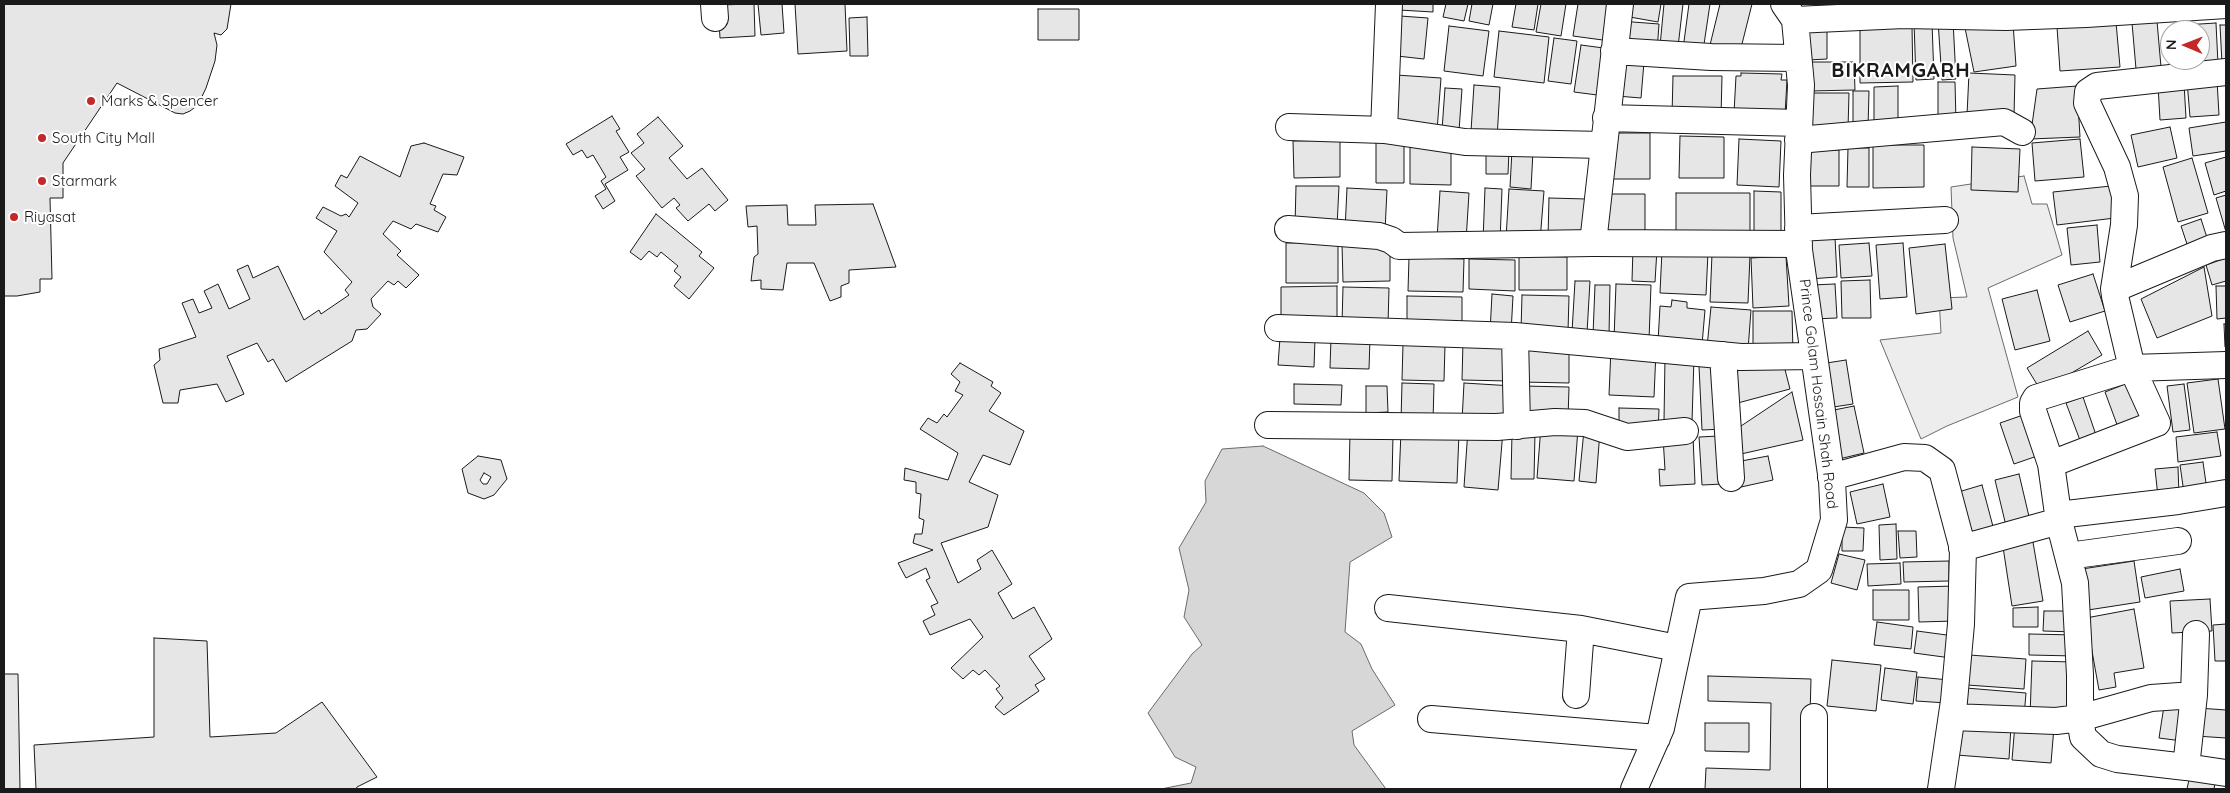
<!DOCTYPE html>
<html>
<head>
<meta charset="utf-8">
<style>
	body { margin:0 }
	#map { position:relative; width:2230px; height:793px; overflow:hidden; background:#fff; font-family:Quicksand,sans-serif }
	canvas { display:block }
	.frame { position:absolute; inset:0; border:5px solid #1a1a1a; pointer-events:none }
	.north { position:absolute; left:2160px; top:20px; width:50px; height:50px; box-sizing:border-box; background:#fff; border:1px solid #a3a3a3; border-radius:50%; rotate:271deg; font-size:14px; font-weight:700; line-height:20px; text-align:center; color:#1a1a1a }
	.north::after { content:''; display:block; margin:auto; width:18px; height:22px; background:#c62828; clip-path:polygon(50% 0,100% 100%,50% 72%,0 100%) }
</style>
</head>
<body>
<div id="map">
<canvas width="2230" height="793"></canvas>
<div class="frame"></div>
<div class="north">N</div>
</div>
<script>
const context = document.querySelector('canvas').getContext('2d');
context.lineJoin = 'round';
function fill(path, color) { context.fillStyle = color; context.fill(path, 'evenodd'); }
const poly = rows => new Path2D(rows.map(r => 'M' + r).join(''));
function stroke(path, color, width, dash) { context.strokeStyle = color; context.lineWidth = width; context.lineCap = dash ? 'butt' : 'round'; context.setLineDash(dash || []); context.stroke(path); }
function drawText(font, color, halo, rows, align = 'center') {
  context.font = font + ' Quicksand,sans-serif'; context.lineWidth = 4; context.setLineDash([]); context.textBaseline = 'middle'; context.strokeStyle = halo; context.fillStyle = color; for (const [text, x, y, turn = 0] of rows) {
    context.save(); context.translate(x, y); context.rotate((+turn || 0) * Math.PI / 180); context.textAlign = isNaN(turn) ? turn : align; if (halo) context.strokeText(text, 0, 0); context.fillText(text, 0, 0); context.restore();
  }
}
const built = poly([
	[2024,176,2032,204,2047,204,2062,255,1988,288,2018,397,1947,426,1921,439,1880,340,1941,333,1939,298,1967,297,1953,238,1951,187,2024,176]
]);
fill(built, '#ededed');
stroke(built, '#6a6a6a', 1);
const water = poly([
	[1263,446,1364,493,1384,513,1392,537,1350,562,1345,632,1361,644,1372,669,1395,705,1352,731,1354,745,1386,789,1161,789,1191,783,1196,767,1175,757,1148,713,1192,654,1202,645,1184,617,1189,590,1179,548,1206,502,1205,481,1222,449,1263,446]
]);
fill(water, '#d7d7d7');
stroke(water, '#6a6a6a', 1);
const building = poly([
	[4,4,231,4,227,29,221,35,214,33,217,45,215,61,206,88,198,105,190,111,183,114,175,113,117,83,63,163,63,198,50,198,52,279,40,279,40,292,17,296,4,296,4,4],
	[754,4,755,36,720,38,718,5,754,4],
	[758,4,782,4,784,33,761,35,758,4],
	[795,4,845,4,847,51,798,54,795,4],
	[1400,4,1433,4,1433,12,1399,10,1400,4],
	[1446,4,1468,4,1464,21,1443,17,1446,4],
	[1472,4,1493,4,1489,25,1469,21,1472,4],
	[1516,4,1538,4,1534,30,1512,27,1516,4],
	[1541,4,1566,4,1561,36,1536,32,1541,4],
	[1578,4,1615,4,1610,41,1573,36,1578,4],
	[1627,4,1661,4,1658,22,1624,16,1627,4],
	[1664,4,1683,4,1678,47,1660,46,1664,4],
	[1689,4,1710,4,1703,51,1683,49,1689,4],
	[1720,4,1752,4,1740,52,1710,45,1720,4],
	[1038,9,1079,9,1079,40,1038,40,1038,9],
	[1400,16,1428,18,1424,59,1397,56,1400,16],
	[867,17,868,56,850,56,849,18,867,17],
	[1953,20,1956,79,1942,80,1938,21,1953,20],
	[1620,21,1659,24,1657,52,1618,49,1620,21],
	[2157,21,2161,67,2136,69,2132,23,2157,21],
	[1914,22,1932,22,1934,79,1916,80,1914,22],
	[2116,22,2120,67,2060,71,2057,27,2116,22],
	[1827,23,1827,59,1808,60,1806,24,1827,23],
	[2013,23,2016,66,1974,72,1965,28,2013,23],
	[2216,23,2218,64,2186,66,2186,60,2200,60,2200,30,2184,30,2184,25,2216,23],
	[2220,25,2226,25,2226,64,2222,64,2220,25],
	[1449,26,1489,31,1483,76,1444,71,1449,26],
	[1912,26,1913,82,1860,83,1860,27,1912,26],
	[1499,31,1549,37,1544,83,1494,77,1499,31],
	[1554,38,1577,41,1571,84,1548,81,1554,38],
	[1581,45,1611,49,1605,96,1574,92,1581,45],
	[1620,60,1644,62,1641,98,1617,96,1620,60],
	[1810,62,1854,62,1855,90,1810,91,1810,62],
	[1741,73,1782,74,1781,80,1787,80,1785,115,1734,113,1736,76,1741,76,1741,73],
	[1969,73,2015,75,2014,116,1967,115,1969,73],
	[1396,75,1441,78,1437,131,1393,128,1396,75],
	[1673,76,1722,76,1721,117,1672,116,1673,76],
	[2217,80,2219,115,2190,117,2187,81,2217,80],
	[1938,82,1955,82,1956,122,1938,123,1938,82],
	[2184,83,2186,118,2160,120,2158,85,2184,83],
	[1474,85,1500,87,1497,139,1471,131,1474,85],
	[1898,86,1898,124,1874,124,1874,87,1898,86],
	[2077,86,2080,137,2030,139,2037,89,2077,86],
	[1445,88,1462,89,1459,131,1442,130,1445,88],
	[1853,91,1869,91,1868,128,1853,128,1853,91],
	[1808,93,1849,93,1848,129,1807,128,1808,93],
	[612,116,620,129,616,131,629,152,620,157,628,170,605,184,615,201,603,209,595,196,606,189,601,181,606,177,593,155,587,158,582,150,573,155,566,144,612,116],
	[658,117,683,146,669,158,687,179,702,168,728,200,715,211,709,204,688,221,676,208,680,205,674,198,662,208,636,176,645,169,631,153,644,143,637,134,658,117],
	[2226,122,2226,151,2193,156,2189,128,2226,122],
	[2170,127,2177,158,2138,167,2131,135,2170,127],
	[1610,133,1650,133,1650,179,1610,179,1610,133],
	[1376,135,1404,135,1404,183,1376,183,1376,135],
	[1680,136,1724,137,1724,178,1679,178,1680,136],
	[1739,139,1781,141,1779,187,1737,185,1739,139],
	[2080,139,2084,177,2035,181,2032,143,2080,139],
	[1340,140,1340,177,1294,178,1293,141,1340,140],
	[1410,142,1451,142,1451,185,1410,184,1410,142],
	[424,143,464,157,457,175,443,174,430,204,436,206,434,210,446,217,438,232,416,224,411,229,393,221,383,234,401,251,397,255,419,275,406,288,398,281,394,285,388,281,371,299,373,307,381,314,367,329,356,330,352,341,286,382,273,359,268,362,257,343,227,356,244,394,226,402,217,384,180,390,178,403,163,403,154,365,160,360,159,349,196,337,182,303,193,299,199,313,212,308,204,291,218,284,229,309,250,299,237,270,248,265,253,278,278,266,304,320,319,310,321,314,349,295,345,290,352,282,324,252,337,231,316,218,323,207,341,216,346,214,349,217,358,203,335,186,341,175,347,178,360,156,400,177,411,146,424,143],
	[1873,145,1924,145,1924,187,1873,188,1873,145],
	[1972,147,2020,149,2018,192,1971,190,1972,147],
	[1848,148,1869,148,1869,187,1847,187,1848,148],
	[1512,150,1533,151,1531,189,1510,187,1512,150],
	[1806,150,1839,150,1839,186,1805,186,1806,150],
	[1486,151,1509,151,1508,174,1486,174,1486,151],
	[2226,157,2226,191,2214,195,2205,163,2226,157],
	[2192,158,2208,213,2178,222,2163,167,2192,158],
	[1296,186,1339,186,1337,227,1295,226,1296,186],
	[2111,186,2115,218,2057,225,2053,192,2111,186],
	[1347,188,1387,190,1385,231,1345,230,1347,188],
	[1485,188,1502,189,1500,242,1483,241,1485,188],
	[1509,189,1544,191,1540,241,1506,238,1509,189],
	[1440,191,1469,193,1466,241,1437,239,1440,191],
	[1754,191,1781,192,1781,235,1754,235,1754,191],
	[1676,193,1750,193,1750,234,1676,233,1676,193],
	[1605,194,1645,194,1645,234,1605,234,1605,194],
	[2226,195,2226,232,2216,198,2226,195],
	[1549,198,1587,199,1586,239,1548,238,1549,198],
	[873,204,896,267,849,270,849,283,841,286,841,297,830,301,814,263,787,263,783,290,761,289,761,280,751,281,754,257,758,254,757,226,748,227,746,206,787,205,788,225,816,225,815,205,873,204],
	[656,214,702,252,699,256,714,268,689,299,674,286,681,277,674,271,678,266,661,252,657,257,649,251,641,260,630,252,656,214],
	[2201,219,2210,247,2190,253,2181,226,2201,219],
	[2097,225,2100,262,2071,265,2067,228,2097,225],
	[1835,237,1837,277,1809,279,1807,239,1835,237],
	[1338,242,1338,283,1286,283,1286,243,1338,242],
	[1390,243,1390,281,1343,282,1342,244,1390,243],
	[1869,243,1872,276,1841,278,1839,245,1869,243],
	[1903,243,1907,297,1880,299,1876,245,1903,243],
	[1945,244,1952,309,1916,314,1909,248,1945,244],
	[1633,248,1657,249,1655,282,1632,281,1633,248],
	[1662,250,1708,252,1706,295,1660,293,1662,250],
	[1712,254,1750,255,1748,303,1710,302,1712,254],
	[1519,256,1567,257,1567,290,1519,290,1519,256],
	[1786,256,1789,306,1753,308,1751,258,1786,256],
	[1409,258,1464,259,1463,292,1408,291,1409,258],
	[2226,258,2226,281,2212,285,2206,265,2226,258],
	[1469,259,1515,260,1515,291,1469,289,1469,259],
	[2204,267,2212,316,2157,338,2141,299,2204,267],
	[2093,274,2105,311,2070,322,2058,285,2093,274],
	[1870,280,1871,318,1842,318,1841,281,1870,280],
	[1575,281,1590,281,1587,333,1572,332,1575,281],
	[1616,284,1651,285,1649,340,1614,339,1616,284],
	[1835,284,1837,318,1813,319,1812,285,1835,284],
	[1595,285,1610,285,1609,335,1593,335,1595,285],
	[1337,286,1337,327,1281,327,1281,287,1337,286],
	[2216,286,2226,286,2226,318,2217,319,2216,286],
	[1343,287,1389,288,1388,325,1342,324,1343,287],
	[2037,290,2050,341,2015,350,2002,299,2037,290],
	[1492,294,1513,296,1511,333,1490,332,1492,294],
	[1522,295,1569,296,1568,332,1521,331,1522,295],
	[1407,296,1462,297,1462,329,1407,328,1407,296],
	[1672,300,1687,302,1687,308,1705,310,1702,345,1658,342,1660,306,1671,307,1672,300],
	[1711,307,1751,310,1748,350,1707,347,1711,307],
	[1753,311,1792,311,1793,354,1753,354,1753,311],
	[2224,324,2226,324,2226,347,2225,347,2224,324],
	[2088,331,2102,355,2041,391,2027,368,2088,331],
	[1280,338,1315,339,1314,367,1278,365,1280,338],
	[1331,338,1370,339,1369,369,1330,368,1331,338],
	[1463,341,1510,342,1509,381,1462,380,1463,341],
	[1403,344,1445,345,1444,381,1402,380,1403,344],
	[1611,348,1656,351,1654,397,1609,395,1611,348],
	[1522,349,1569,350,1569,383,1522,382,1522,349],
	[1665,357,1694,357,1692,422,1664,421,1665,357],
	[1782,358,1790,389,1734,404,1726,373,1782,358],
	[1846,360,1853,404,1827,408,1820,364,1846,360],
	[960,363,993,382,991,386,1001,393,989,411,1024,431,1010,465,983,455,969,482,998,495,988,527,941,543,958,583,981,569,977,560,992,550,1012,584,998,593,1013,619,1034,607,1052,639,1029,656,1045,679,1035,685,1039,691,1004,715,995,707,1003,698,996,689,1000,686,985,670,979,675,973,670,963,679,951,668,983,637,970,619,930,635,923,621,935,615,931,606,938,603,926,580,930,578,926,568,906,578,898,563,933,550,913,543,915,534,922,534,924,520,919,518,921,494,916,493,916,482,904,480,905,468,948,480,958,453,920,429,928,418,937,423,944,414,947,417,963,395,955,391,960,382,951,374,960,363],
	[1722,365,1724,429,1702,430,1699,366,1722,365],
	[2218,379,2225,429,2194,433,2187,383,2218,379],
	[2133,381,2147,420,2119,430,2105,392,2133,381],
	[1402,383,1434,384,1433,422,1401,421,1402,383],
	[1464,383,1513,386,1511,425,1462,421,1464,383],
	[1294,384,1342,385,1341,405,1294,404,1294,384],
	[2184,384,2190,430,2173,432,2167,386,2184,384],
	[1366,386,1387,386,1388,412,1366,413,1366,386],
	[1523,386,1569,387,1568,419,1522,418,1523,386],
	[1792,392,1803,440,1741,454,1735,430,1792,392],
	[2083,397,2097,438,2081,443,2066,403,2083,397],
	[1854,406,1864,453,1839,459,1829,411,1854,406],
	[1619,408,1659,409,1658,433,1619,432,1619,408],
	[2029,413,2043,454,2014,464,2000,423,2029,413],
	[1541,426,1578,429,1574,481,1537,478,1541,426],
	[1468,429,1503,431,1498,490,1464,487,1468,429],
	[1584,430,1600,431,1596,483,1579,481,1584,430],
	[1401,431,1459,433,1457,483,1399,481,1401,431],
	[2217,432,2221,456,2178,462,2176,437,2217,432],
	[1350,433,1393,435,1392,481,1349,480,1350,433],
	[1512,433,1535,433,1534,479,1511,479,1512,433],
	[1693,436,1695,484,1660,486,1659,469,1665,470,1663,437,1693,436],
	[1719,436,1723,484,1702,485,1699,437,1719,436],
	[478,456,501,460,507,479,494,495,484,499,468,493,462,469,478,456],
	[484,473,491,477,487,484,483,484,480,480,484,473],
	[1768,456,1773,480,1741,487,1736,462,1768,456],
	[2203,462,2207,490,2184,493,2180,465,2203,462],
	[2178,467,2179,495,2158,497,2155,469,2178,467],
	[2019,474,2031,525,2007,530,1995,480,2019,474],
	[1883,484,1890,517,1857,524,1850,492,1883,484],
	[1982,485,1995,534,1969,541,1955,493,1982,485],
	[1896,524,1897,559,1880,560,1879,525,1896,524],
	[1842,527,1864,528,1863,551,1842,551,1842,527],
	[1898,531,1916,531,1917,557,1900,558,1898,531],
	[2033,542,2043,601,2012,606,2003,547,2033,542],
	[1839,554,1865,560,1857,590,1831,583,1839,554],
	[1949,561,1949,581,1904,582,1903,562,1949,561],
	[2134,561,2140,602,2088,610,2082,569,2134,561],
	[1900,563,1901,584,1868,586,1867,564,1900,563],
	[2180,569,2184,591,2145,598,2141,577,2180,569],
	[1955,586,1955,621,1919,622,1918,587,1955,586],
	[1873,590,1909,590,1909,620,1873,620,1873,590],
	[2210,599,2212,631,2172,633,2170,601,2210,599],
	[2038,607,2038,627,2013,627,2013,608,2038,607],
	[2134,609,2144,668,2114,673,2116,687,2099,690,2086,618,2134,609],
	[2044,611,2075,611,2075,632,2043,631,2044,611],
	[1877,622,1913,627,1911,649,1874,645,1877,622],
	[2226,624,2226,661,2215,661,2213,625,2226,624],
	[1917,631,1954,636,1951,658,1914,653,1917,631],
	[2029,634,2076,635,2075,656,2029,655,2029,634],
	[154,638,207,641,210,737,276,733,322,702,377,777,357,787,356,789,36,789,34,745,154,737,154,638],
	[1969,655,2026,659,2024,689,1967,685,1969,655],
	[1832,660,1881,665,1876,711,1827,706,1832,660],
	[2032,661,2075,662,2074,717,2030,716,2032,661],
	[1885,668,1917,672,1913,704,1881,700,1885,668],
	[4,674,18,674,20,789,4,789,4,674],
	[1708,676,1811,679,1808,789,1705,789,1706,768,1770,770,1771,703,1708,701,1708,676],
	[1918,677,1949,680,1947,703,1916,701,1918,677],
	[1966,688,2026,693,2024,717,1964,713,1966,688],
	[2164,706,2186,709,2182,741,2159,738,2164,706],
	[2198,708,2226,710,2226,738,2196,736,2198,708],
	[1959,722,2011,726,2009,759,1956,755,1959,722],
	[1705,723,1749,723,1749,752,1705,751,1705,723],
	[2015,724,2054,727,2051,763,2012,760,2015,724],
	[2190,775,2216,779,2214,789,2187,789,2190,775]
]);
fill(building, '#e6e6e6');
stroke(building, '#1a1a1a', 1);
const minor = poly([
	[714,4,715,18],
	[1795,20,1904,15,2006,17,2086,14,2226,5],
	[1614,51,1711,57,1798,58],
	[1606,118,1799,123],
	[1289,127,1384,130,1465,142,1603,145],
	[1384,130,1389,4],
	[1798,140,2004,122,2022,132],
	[1798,228,1945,220],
	[1288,229,1379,236,1391,240,1399,246,1593,243,1799,244],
	[1593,243,1620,4],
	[2114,289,2212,248,2226,245],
	[1278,328,1515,336,1741,357,1814,356],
	[1515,336,1517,426],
	[1723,355,1731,478],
	[1268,425,1497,427,1555,422,1585,423,1627,437,1685,431],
	[2051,464,2157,423,2132,368,2115,296,2114,289,2124,225,2125,196,2117,167,2087,103,2088,92,2097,86,2226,72],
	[1831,477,1904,457,1925,458,1942,470,1963,549,1961,624,1954,701,1941,789],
	[2058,515,2178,501,2226,493],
	[2059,521,2051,464,2033,411,2033,403,2036,398,2132,368,2226,365],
	[1962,548,2059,521,2075,583,2080,675,2080,718,2083,737,2101,754,2117,759,2186,767,2194,695,2196,634],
	[2068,556,2178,541],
	[1388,608,1581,629,1677,648],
	[1576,695,1581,629],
	[1814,717,1814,789],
	[1952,717,2056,721,2080,718,2151,698,2194,695],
	[1431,719,1657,738],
	[2186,767,2226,773],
	[1634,789,1661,728,1689,597,1764,591,1799,584,1819,570,1834,520,1832,481,1799,250,1797,175,1801,85,1795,20,1784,4]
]);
stroke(minor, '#1a1a1a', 28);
stroke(minor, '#fff', 26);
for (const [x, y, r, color] of [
	[91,101,5,"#c62828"],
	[42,138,5,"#c62828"],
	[42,181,5,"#c62828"],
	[14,217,5,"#c62828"]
]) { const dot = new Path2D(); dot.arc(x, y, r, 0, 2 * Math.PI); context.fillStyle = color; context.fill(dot); stroke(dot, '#fff', 2); }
drawText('15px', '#1a1a1a', '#fff', [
	["Marks & Spencer",101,101],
	["South City Mall",52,138],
	["Starmark",52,181],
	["Riyasat",24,217]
], 'left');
drawText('15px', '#1a1a1a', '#fff', [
	["Prince Golam Hossain Shah Road",1818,394,83]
]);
context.letterSpacing = '1px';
drawText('bold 20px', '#1a1a1a', '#fff', [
	["BIKRAMGARH",1901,71]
]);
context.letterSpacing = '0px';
</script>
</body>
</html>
